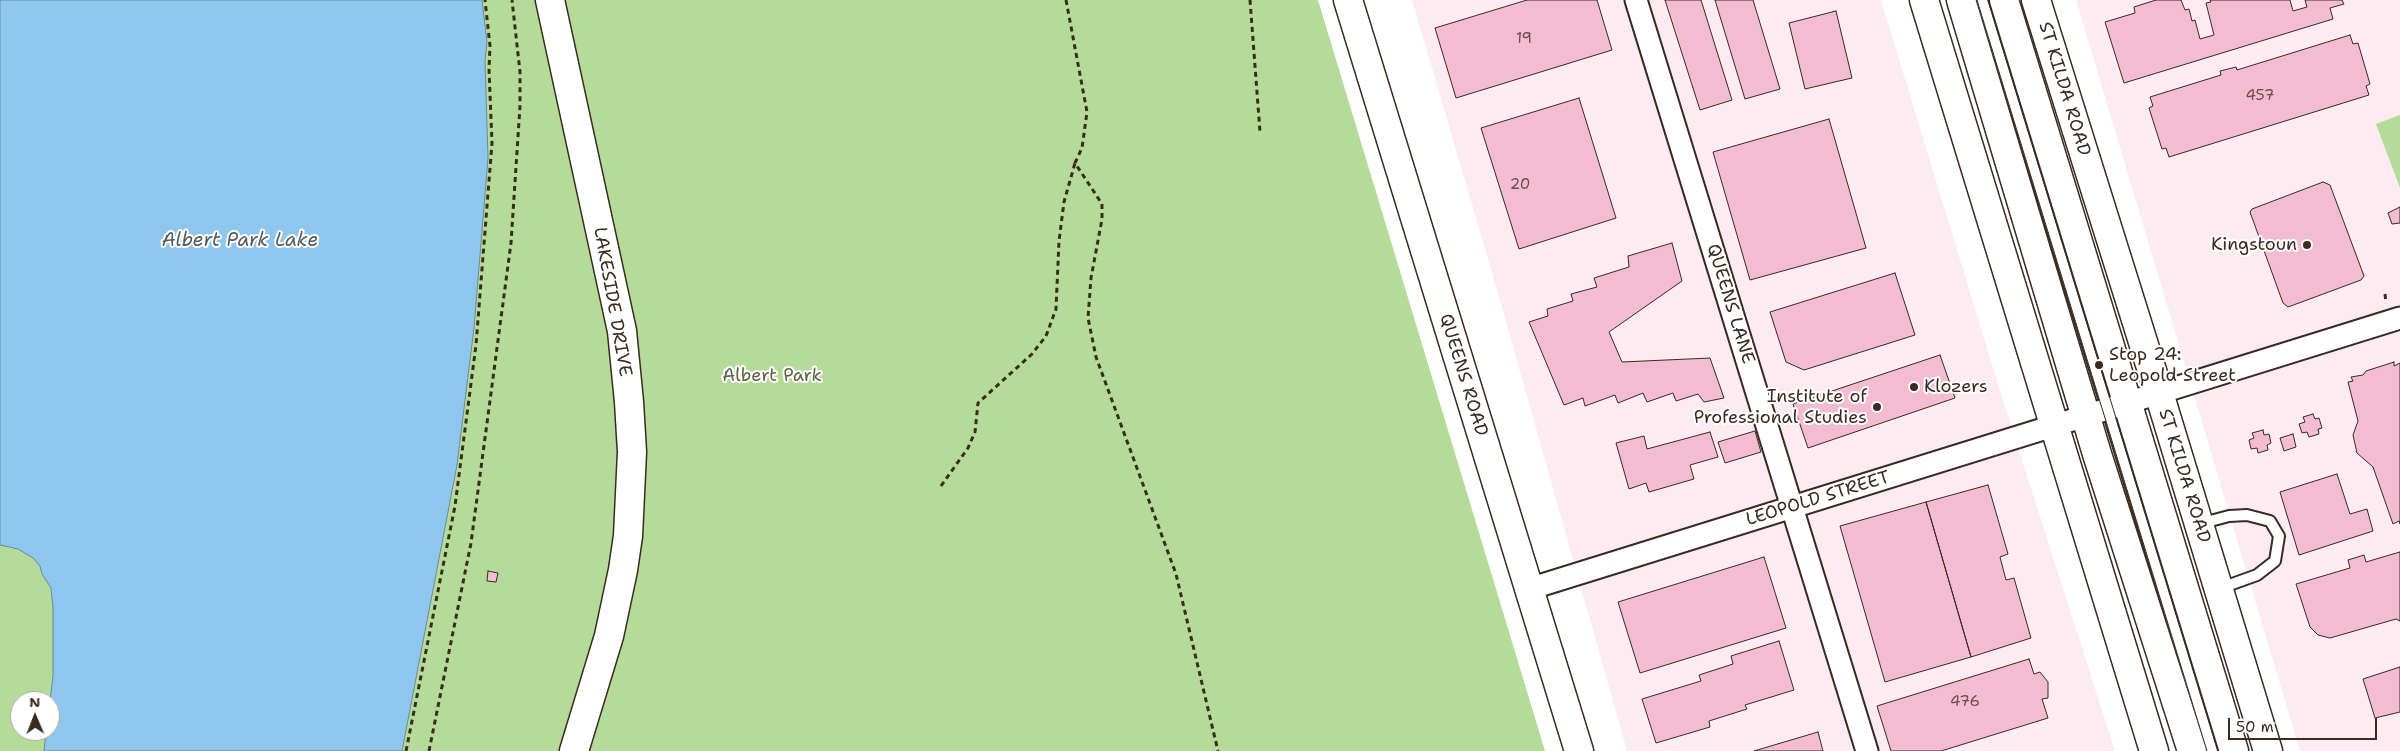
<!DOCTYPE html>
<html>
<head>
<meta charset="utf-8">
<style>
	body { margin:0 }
	#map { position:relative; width:2400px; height:751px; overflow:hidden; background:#fff; font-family:"Shantell Sans",sans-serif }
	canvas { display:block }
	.north { position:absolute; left:10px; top:691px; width:50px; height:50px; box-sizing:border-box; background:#fff; border:1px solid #b1aaa5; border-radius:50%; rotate:359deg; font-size:14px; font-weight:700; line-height:20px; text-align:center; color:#3b2a1e }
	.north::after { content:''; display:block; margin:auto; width:18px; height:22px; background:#3b2a1e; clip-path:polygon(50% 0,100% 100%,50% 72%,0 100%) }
	.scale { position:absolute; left:2228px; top:718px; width:149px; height:22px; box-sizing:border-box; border:2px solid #3b2a1e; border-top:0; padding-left:6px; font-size:15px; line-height:18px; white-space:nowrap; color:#3b2a1e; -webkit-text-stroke:4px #fff; paint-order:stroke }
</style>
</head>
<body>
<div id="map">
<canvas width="2400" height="751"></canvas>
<div class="north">N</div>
<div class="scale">50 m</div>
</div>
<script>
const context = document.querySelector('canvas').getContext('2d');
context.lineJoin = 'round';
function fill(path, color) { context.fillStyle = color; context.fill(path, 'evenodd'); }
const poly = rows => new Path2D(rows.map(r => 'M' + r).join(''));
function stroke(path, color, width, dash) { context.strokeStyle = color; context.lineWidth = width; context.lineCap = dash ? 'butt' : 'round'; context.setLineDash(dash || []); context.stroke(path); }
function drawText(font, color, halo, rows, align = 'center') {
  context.font = font + ' "Shantell Sans",sans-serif'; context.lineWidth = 4; context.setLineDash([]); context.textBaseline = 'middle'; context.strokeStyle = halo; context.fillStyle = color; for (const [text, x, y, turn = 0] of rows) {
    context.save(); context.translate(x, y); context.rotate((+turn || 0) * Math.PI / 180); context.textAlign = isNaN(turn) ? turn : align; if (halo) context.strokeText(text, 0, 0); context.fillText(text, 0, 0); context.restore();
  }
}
fill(poly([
	[1412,0,1881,0,2001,394,2115,751,1627,751,1495,283],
	[2076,0,2400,0,2400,751,2300,751]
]), '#fcebf1');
fill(poly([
	[0,0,1318,0,1545,751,0,751],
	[20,701,50,701,50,731,20,731],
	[2400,115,2400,188,2376,124]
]), '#b4dc98');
const water = poly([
	[0,0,482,0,487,42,485,61,488,158,474,328,457,465,402,751,44,751,46,731,50,731,50,701,53,676,53,608,51,588,42,574,40,566,33,558,18,549,0,545,0,0]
]);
fill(water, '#8ec7ed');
stroke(water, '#6d889a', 1);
const building = poly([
	[1527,0,1597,0,1612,50,1456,98,1435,28,1527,0],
	[1665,0,1701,0,1732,100,1700,110,1665,0],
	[1715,0,1753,0,1780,89,1745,99,1715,0],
	[2156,0,2181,0,2185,10,2189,9,2192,21,2195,20,2200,39,2214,35,2206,3,2211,2,2210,0,2290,0,2293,11,2307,7,2305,0,2342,0,2344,4,2330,8,2333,19,2124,83,2105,22,2135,13,2134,7,2156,0],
	[1836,11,1852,78,1805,89,1789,23,1836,11],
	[2350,35,2353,44,2358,43,2370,84,2366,86,2369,95,2169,157,2166,148,2162,149,2149,108,2153,106,2150,97,2221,75,2220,71,2236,67,2237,70,2350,35],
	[1579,98,1616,218,1519,249,1481,128,1579,98],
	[1829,119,1866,248,1750,280,1713,152,1829,119],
	[2323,182,2330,185,2364,276,2361,280,2288,307,2283,303,2250,212,2252,209,2323,182],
	[2400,207,2400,223,2392,224,2388,213,2400,207],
	[1672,243,1682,281,1609,332,1622,362,1710,358,1724,398,1704,402,1698,394,1676,401,1673,393,1647,402,1643,393,1618,403,1615,395,1585,406,1583,398,1564,405,1529,322,1548,316,1547,309,1573,301,1571,294,1597,287,1594,278,1629,267,1628,256,1672,243],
	[1895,273,1915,335,1804,370,1786,362,1770,312,1895,273],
	[1940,355,1955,398,1808,448,1793,404,1940,355],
	[2394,362,2394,366,2400,363,2400,524,2399,521,2393,524,2373,467,2357,453,2353,435,2358,421,2348,382,2353,381,2351,377,2363,375,2366,371,2394,362],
	[2313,414,2315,419,2319,418,2322,428,2318,429,2319,434,2309,437,2307,432,2302,433,2299,424,2305,422,2303,417,2313,414],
	[2263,430,2264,435,2269,434,2271,443,2267,445,2268,450,2258,453,2257,448,2251,449,2249,440,2254,438,2252,433,2263,430],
	[1755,431,1761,452,1725,463,1718,442,1755,431],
	[1710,432,1718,457,1690,465,1694,479,1649,492,1646,483,1629,489,1616,443,1644,436,1647,449,1710,432],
	[2293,434,2296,447,2284,451,2280,438,2293,434],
	[2337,474,2350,514,2367,509,2373,531,2299,555,2280,492,2337,474],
	[1988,485,2008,554,2000,557,2006,580,2014,578,2031,638,1971,657,1926,502,1988,485],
	[1926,502,1971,657,1885,682,1840,526,1926,502],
	[2400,552,2400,621,2396,619,2330,638,2318,635,2310,627,2296,584,2350,568,2348,560,2364,555,2366,562,2400,552],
	[1764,557,1786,628,1640,673,1618,602,1764,557],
	[488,571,498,573,496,582,487,581,488,571],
	[1779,641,1794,690,1745,705,1747,709,1709,721,1710,727,1656,743,1642,699,1701,681,1699,675,1733,664,1731,656,1779,641],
	[2029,659,2034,674,2040,672,2048,682,2048,698,2042,699,2048,718,1941,751,1891,751,1877,706,2029,659],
	[2400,667,2400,712,2375,718,2363,679,2400,667],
	[1818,732,1823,751,1754,751,1818,732]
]);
fill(building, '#f4bcd1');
stroke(building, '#3b2a1e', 1);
const lane = poly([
	[1982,0,2212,751],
	[2199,524,2229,516,2247,515,2270,521,2279,536,2275,561,2257,575,2221,588]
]);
const street = poly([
	[1636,0,1867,751],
	[1529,589,2400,318]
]);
const secondary = poly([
	[550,0,622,331,629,402,632,452,628,536,623,570,609,636,574,751],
	[1924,0,2154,751],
	[2036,0,2159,393,2268,751]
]);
const primary = poly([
	[1961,0,2097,454,2192,751],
	[2004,0,2234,751]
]);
const highway = poly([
	[1348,0,1579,751]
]);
stroke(lane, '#3b2a1e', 14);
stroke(street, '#3b2a1e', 25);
stroke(secondary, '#3b2a1e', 31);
stroke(primary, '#3b2a1e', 31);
stroke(highway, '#3b2a1e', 31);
stroke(poly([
	[1066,0,1087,112,1082,148,1075,163,1102,204,1102,219,1091,278,1088,318,1096,357,1176,574,1218,751],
	[1250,0,1260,132],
	[2385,294,2386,303],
	[941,486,968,448,975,432,978,403,1032,354,1046,336,1056,309,1059,241,1064,202,1075,163],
	[406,751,455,506,476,345,492,143,489,69,490,46,485,0],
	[429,751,471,543,511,243,520,106,520,72,512,0]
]), '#3b2a1e', 3, [5, 4]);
stroke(lane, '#fff', 10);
stroke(street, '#fff', 21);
stroke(secondary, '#fff', 28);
stroke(primary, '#fff', 28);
stroke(highway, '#fff', 28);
stroke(poly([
	[1977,0,2207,751],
	[1988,0,2218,751]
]), '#3b2a1e', 1);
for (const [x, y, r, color] of [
	[2307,245,5,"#3b2a1e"],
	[2099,365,5,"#3b2a1e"],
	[1914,387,5,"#3b2a1e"],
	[1877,407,5,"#3b2a1e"]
]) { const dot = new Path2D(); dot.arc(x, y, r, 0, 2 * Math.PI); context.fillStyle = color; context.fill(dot); stroke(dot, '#fff', 2); }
drawText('15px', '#694e4b', null, [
	["19",1524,39],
	["457",2260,96],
	["20",1520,185],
	["476",1965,702]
]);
drawText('18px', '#3b2a1e', '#fff', [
	["ST KILDA ROAD",2064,89,73],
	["LAKESIDE DRIVE",612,302,80],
	["QUEENS LANE",1730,304,73],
	["QUEENS ROAD",1463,375,73],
	["ST KILDA ROAD",2184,476,73],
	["LEOPOLD STREET",1818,499,-17]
]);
drawText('18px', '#3b2a1e', '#fff', [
	["Kingstoun",2297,245],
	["Stop 24:",2109,355,"left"],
	["Leopold Street",2109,376,"left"],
	["Klozers",1924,387,"left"],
	["Institute of",1867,397],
	["Professional Studies",1867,418]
], 'right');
drawText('18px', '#5f5f43', '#fff', [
	["Albert Park",772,376]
]);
drawText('italic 19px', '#54595c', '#fff', [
	["Albert Park Lake",240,241]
]);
</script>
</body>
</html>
